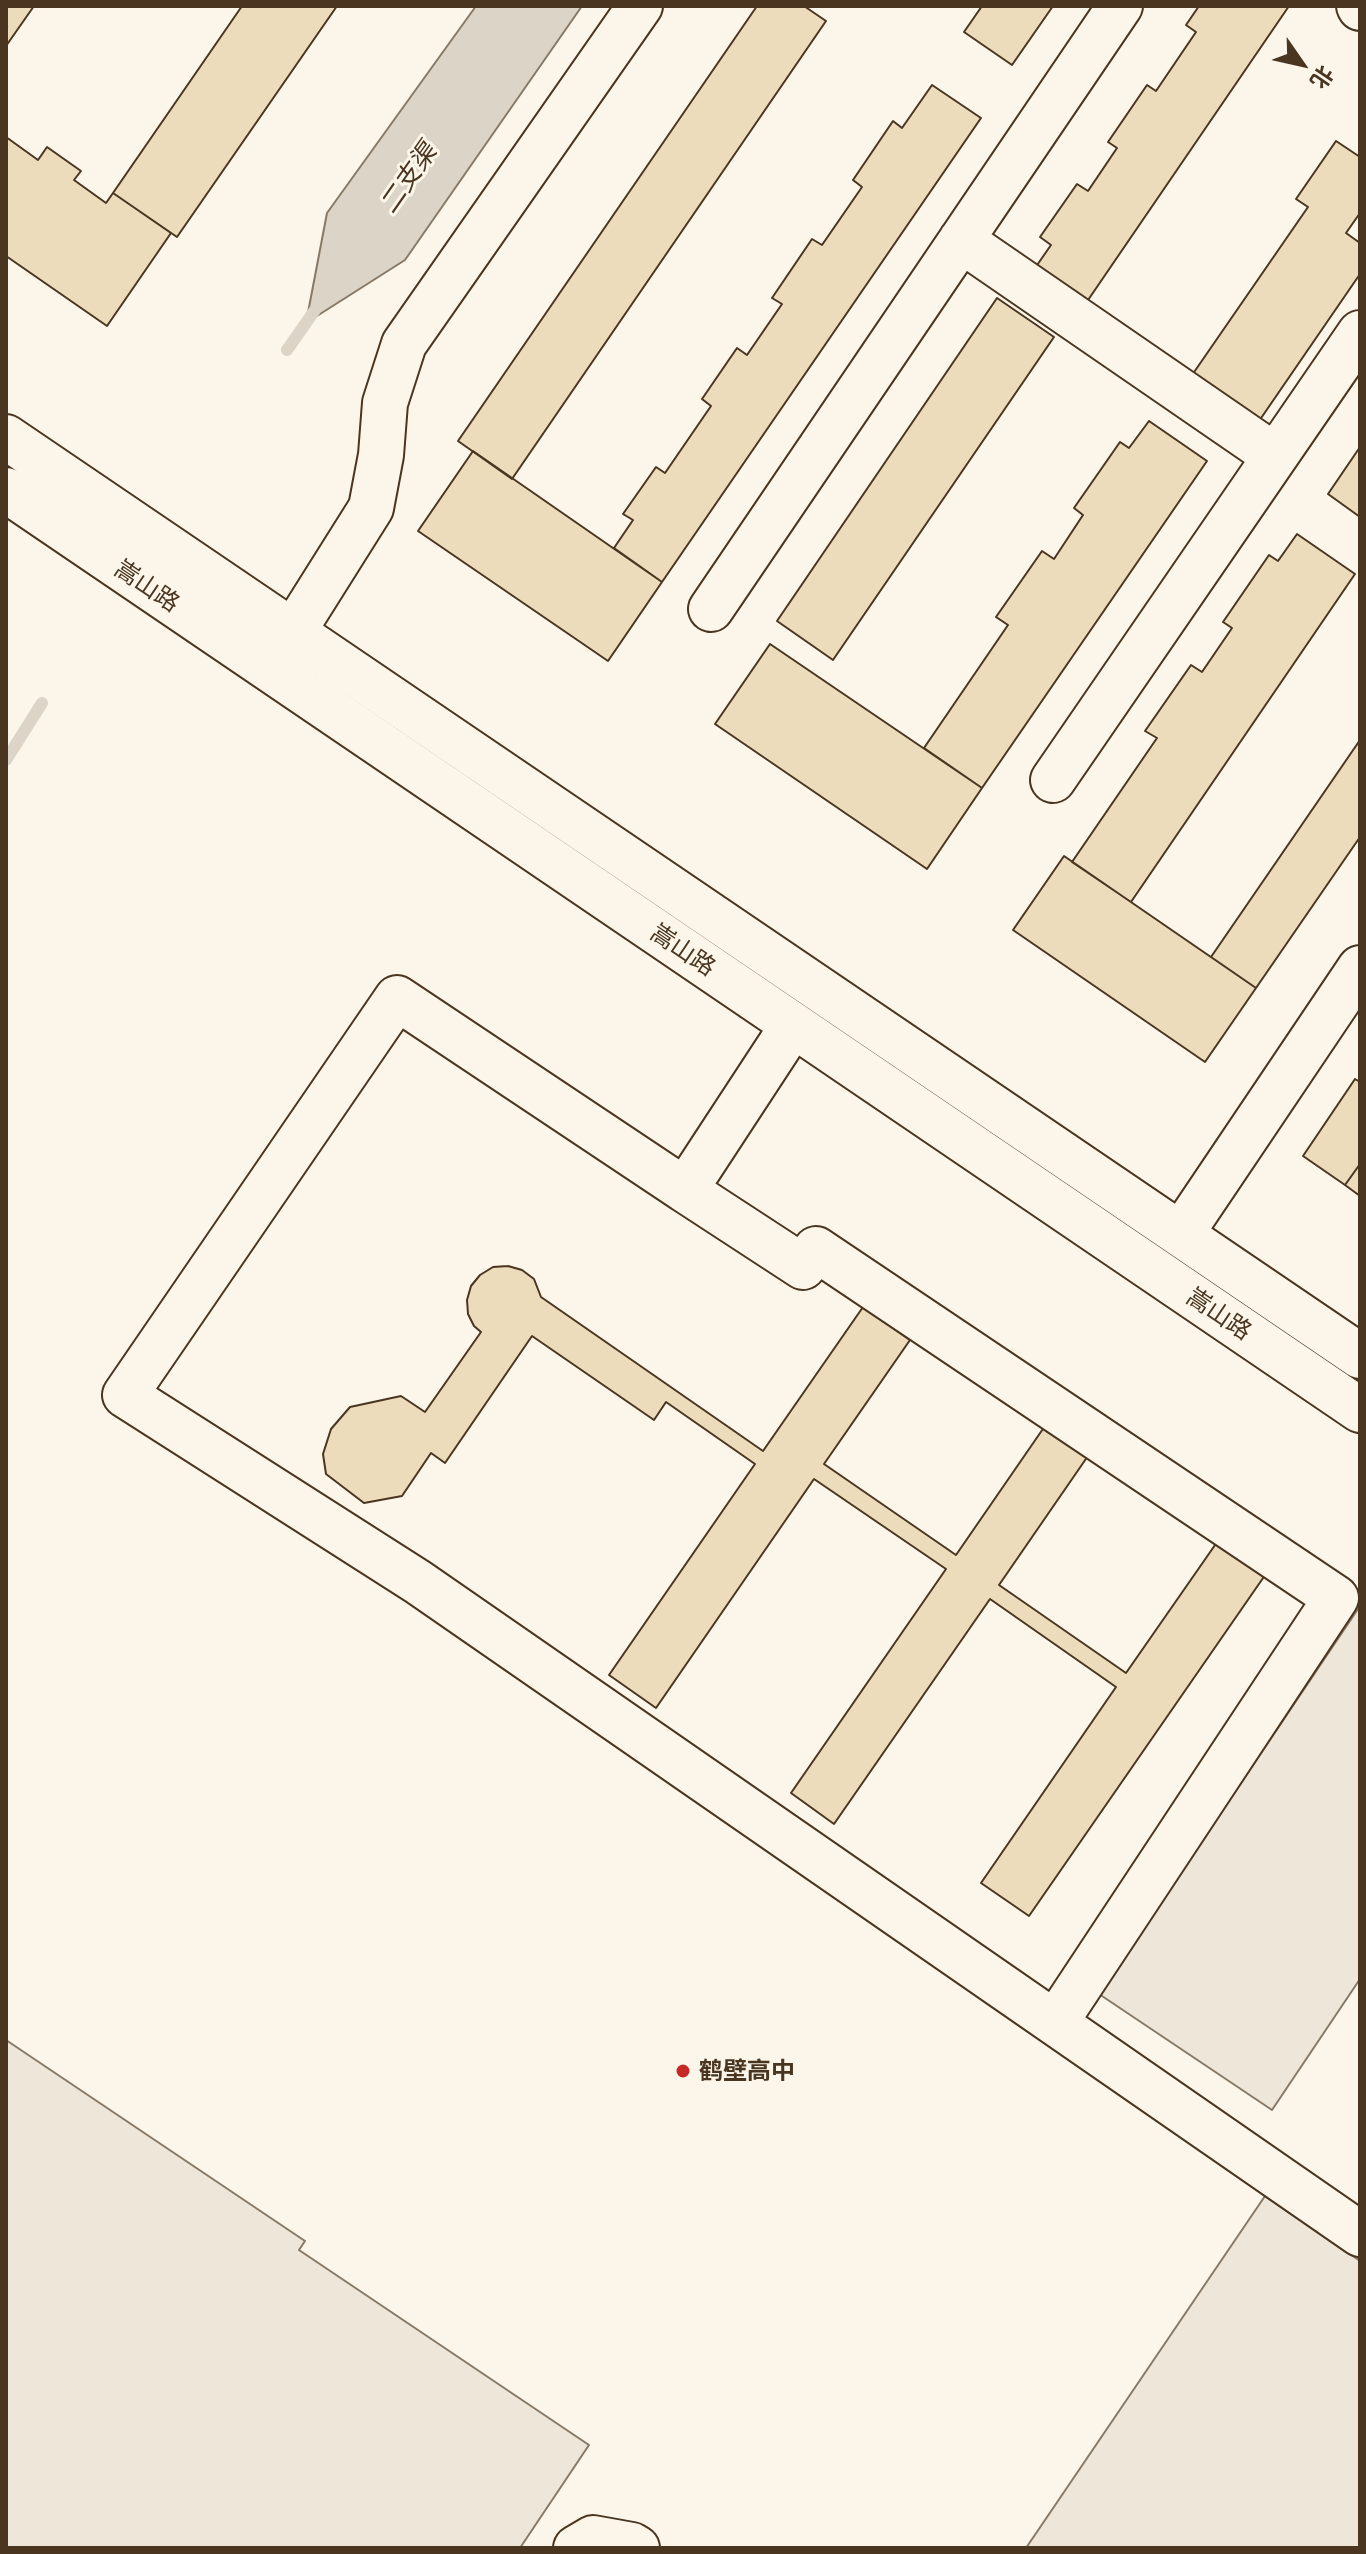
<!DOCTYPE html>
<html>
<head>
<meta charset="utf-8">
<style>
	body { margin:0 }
	#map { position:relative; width:1366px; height:2554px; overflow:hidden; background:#fbf6e9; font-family:Commissioner,"Noto Sans SC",sans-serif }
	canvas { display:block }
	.frame { position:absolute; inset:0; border:8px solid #4a3520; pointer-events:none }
	.north { position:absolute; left:1262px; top:24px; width:80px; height:80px; -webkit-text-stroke:6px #fbf6e9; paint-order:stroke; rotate:124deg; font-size:22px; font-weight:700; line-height:32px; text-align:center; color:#4a3520 }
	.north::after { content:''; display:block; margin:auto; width:28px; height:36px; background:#4a3520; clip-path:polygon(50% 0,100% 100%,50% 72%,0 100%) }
</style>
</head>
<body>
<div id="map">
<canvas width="1366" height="2554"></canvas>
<div class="frame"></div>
<div class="north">北</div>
</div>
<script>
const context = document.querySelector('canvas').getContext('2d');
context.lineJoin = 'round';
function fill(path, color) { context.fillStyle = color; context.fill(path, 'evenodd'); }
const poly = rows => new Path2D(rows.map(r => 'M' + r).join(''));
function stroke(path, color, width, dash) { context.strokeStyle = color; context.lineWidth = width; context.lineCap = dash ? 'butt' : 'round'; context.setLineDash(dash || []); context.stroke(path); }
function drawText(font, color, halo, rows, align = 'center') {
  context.font = font + ' Commissioner,"Noto Sans SC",sans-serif'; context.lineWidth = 6; context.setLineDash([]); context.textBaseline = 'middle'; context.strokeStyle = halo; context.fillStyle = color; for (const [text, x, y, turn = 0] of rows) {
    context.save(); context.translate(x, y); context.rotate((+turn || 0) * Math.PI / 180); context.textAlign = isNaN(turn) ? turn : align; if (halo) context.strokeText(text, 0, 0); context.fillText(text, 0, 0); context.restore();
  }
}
const green = poly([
	[1360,1606,1360,1979,1272,2110,1099,1994,1360,1606],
	[6,2040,305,2241,299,2250,589,2445,520,2548,6,2548,6,2040],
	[1265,2196,1360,2261,1360,2548,1026,2548,1265,2196]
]);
fill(green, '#ede6d9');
stroke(green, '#887966', 2);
const water = poly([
	[476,6,582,6,405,260,306,323,327,213,476,6]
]);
fill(water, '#dcd4c6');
stroke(water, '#887966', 2);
stroke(poly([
	[287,350,315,310],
	[6,760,42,703]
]), '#dcd4c6', 12);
const building = poly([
	[6,6,34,6,6,46,6,6],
	[242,6,337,6,177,237,113,193,242,6],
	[757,6,804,6,826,21,512,479,458,441,757,6],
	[982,6,1053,6,1012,65,964,32,982,6],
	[1199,6,1289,6,1086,303,1035,268,1051,245,1040,237,1077,184,1088,191,1117,148,1108,142,1147,85,1156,91,1196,32,1186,25,1199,6],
	[932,85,981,118,662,582,614,548,633,520,623,514,656,467,665,473,711,406,702,399,737,348,747,355,782,304,772,298,812,239,822,245,862,187,853,180,893,121,902,128,932,85],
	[6,137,38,160,47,147,81,171,74,180,106,203,113,193,171,233,107,326,6,256,6,137],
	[1336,141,1360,157,1360,213,1346,233,1360,243,1360,274,1257,424,1190,378,1308,207,1296,199,1336,141],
	[997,298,1054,337,833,660,777,621,997,298],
	[1149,421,1207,461,982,788,924,748,1008,625,996,617,1042,551,1054,559,1083,515,1074,508,1120,442,1129,448,1149,421],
	[1360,447,1360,517,1328,494,1360,447],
	[473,451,662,582,608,661,418,531,473,451],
	[1297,534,1355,574,1131,902,1072,862,1157,738,1145,731,1191,665,1202,672,1232,628,1223,622,1269,555,1278,561,1297,534],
	[770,644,982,788,927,869,715,724,770,644],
	[1360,740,1360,837,1256,988,1211,957,1360,740],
	[1064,856,1256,988,1205,1062,1013,930,1064,856],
	[1355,1079,1360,1082,1360,1164,1345,1185,1303,1156,1355,1079],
	[1360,1164,1360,1196,1345,1185,1360,1164],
	[508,1266,522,1270,534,1279,541,1297,763,1451,863,1307,910,1340,824,1464,956,1555,1047,1423,1090,1453,999,1585,1126,1673,1222,1535,1270,1568,1029,1916,981,1883,1116,1687,990,1599,834,1824,791,1793,946,1569,814,1479,656,1708,609,1675,755,1464,666,1402,654,1420,532,1336,445,1463,431,1453,402,1496,364,1503,326,1474,323,1454,331,1429,350,1407,401,1396,425,1412,481,1332,474,1326,468,1314,467,1300,471,1286,480,1275,493,1267,508,1266]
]);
fill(building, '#ecdcbc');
stroke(building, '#4a3520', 2);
const minor = poly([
	[1359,6,1360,8],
	[961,240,1275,456],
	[6,437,1360,1356],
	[6,490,1360,1410],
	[711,609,1120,6],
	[293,632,371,508,381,455,385,403,404,344,640,6],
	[1053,780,1360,333],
	[793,1025,685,1190,803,1267,816,1249,1336,1598,1055,2023],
	[685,1190,397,998,125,1395,418,1582,1360,2234],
	[1181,1234,1360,968],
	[576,2548,593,2538,632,2545,637,2548]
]);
stroke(minor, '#4a3520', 48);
stroke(minor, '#fbf6e9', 44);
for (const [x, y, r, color] of [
	[683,2071,8,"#c62828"]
]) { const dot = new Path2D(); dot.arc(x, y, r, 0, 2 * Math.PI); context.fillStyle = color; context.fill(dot); stroke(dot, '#fbf6e9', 3); }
drawText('24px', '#4a3520', '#fbf6e9', [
	["嵩山路",147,586,34],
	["嵩山路",683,950,34],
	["嵩山路",1219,1314,34]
]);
drawText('bold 24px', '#4a3520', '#fbf6e9', [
	["鹤壁高中",699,2071]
], 'left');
drawText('italic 26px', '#4a3520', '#fbf6e9', [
	["二支渠",408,178,-55]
]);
</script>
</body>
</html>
